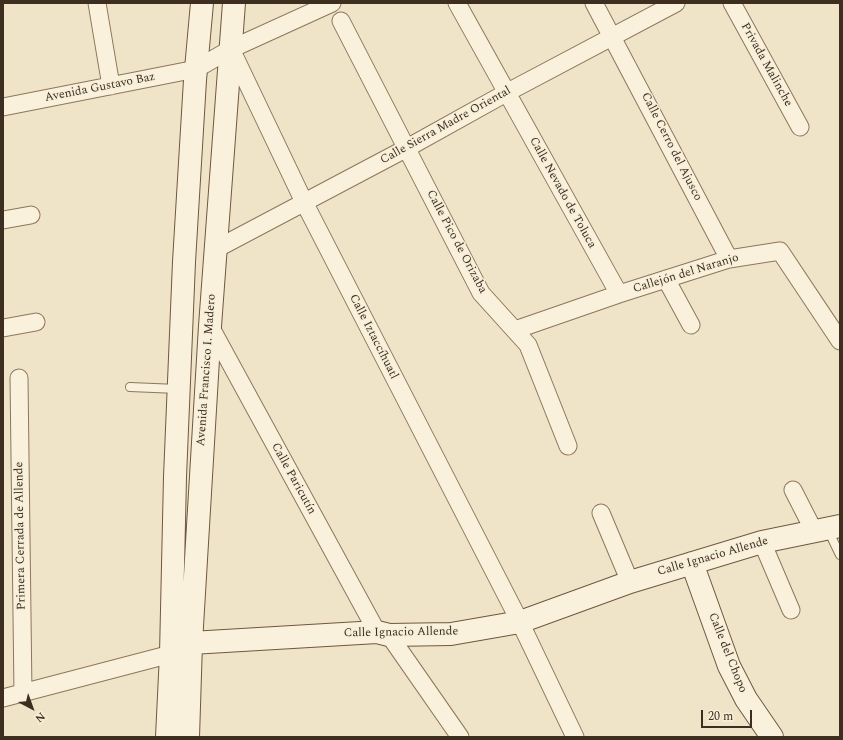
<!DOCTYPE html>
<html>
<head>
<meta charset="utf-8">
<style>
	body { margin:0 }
	#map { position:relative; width:843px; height:740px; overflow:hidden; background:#f0e4c8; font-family:Spectral,serif }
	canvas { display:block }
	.frame { position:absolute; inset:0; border:4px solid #3d2e20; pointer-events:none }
	.north { position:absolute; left:12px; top:688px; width:40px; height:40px; -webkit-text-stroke:3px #f7eed8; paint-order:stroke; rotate:139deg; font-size:11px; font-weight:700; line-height:16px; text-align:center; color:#3d2e20 }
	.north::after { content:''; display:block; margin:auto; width:14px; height:18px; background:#3d2e20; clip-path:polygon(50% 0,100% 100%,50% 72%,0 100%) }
	.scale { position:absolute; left:701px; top:710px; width:51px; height:18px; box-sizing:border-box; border:2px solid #3d2e20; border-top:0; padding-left:5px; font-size:12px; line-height:14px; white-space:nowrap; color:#3d2e20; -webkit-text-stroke:3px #f7eed8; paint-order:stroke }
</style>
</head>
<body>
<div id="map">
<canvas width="843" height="740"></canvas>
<div class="frame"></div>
<div class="north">N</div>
<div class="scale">20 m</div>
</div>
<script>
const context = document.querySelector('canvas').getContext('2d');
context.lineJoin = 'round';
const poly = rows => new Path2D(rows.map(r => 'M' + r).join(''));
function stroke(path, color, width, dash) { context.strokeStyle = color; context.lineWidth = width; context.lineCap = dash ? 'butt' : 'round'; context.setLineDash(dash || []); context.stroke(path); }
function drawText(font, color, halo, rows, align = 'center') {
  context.font = font + ' Spectral,serif'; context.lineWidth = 3; context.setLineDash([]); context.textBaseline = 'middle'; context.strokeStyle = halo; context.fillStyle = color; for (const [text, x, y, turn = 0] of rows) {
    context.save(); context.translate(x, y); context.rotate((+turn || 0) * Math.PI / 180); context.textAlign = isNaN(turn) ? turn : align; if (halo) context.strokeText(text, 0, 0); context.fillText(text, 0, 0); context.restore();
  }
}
const lane = poly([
	[130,387,178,389],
	[828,530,840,555]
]);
const street = poly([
	[97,3,111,86],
	[457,3,619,294],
	[594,3,729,259],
	[732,3,800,127],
	[341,21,481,293,528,345,568,446],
	[231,49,304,202,520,622,575,737],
	[3,107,196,69,231,49,332,3],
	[3,220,31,215],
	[216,249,407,148,506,93,676,3],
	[666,279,691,325],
	[210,326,377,632],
	[3,328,36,322],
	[515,330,619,294,729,259,780,251,840,341],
	[19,378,23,694],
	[793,490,814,531],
	[601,513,630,582],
	[762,542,791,610],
	[389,635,460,737],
	[3,698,171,654]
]);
const secondary = poly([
	[692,563,729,666,746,699,772,737],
	[177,650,191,643,377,632,389,635,451,634,520,622,630,582,762,542,840,526],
	[167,737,171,654,175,477,184,262,195,80,202,3],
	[188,737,191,643,210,326,234,3]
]);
stroke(lane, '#8d765c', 10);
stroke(street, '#8d765c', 19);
stroke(secondary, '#6f573f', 24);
stroke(lane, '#faf1dc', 8);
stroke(street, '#faf1dc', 17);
stroke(secondary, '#faf1dc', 22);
drawText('12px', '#3d2e20', '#f7eed8', [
	["Privada Malinche",766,65,61],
	["Avenida Gustavo Baz",100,88,-11],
	["Calle Sierra Madre Oriental",446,126,-29],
	["Calle Cerro del Ajusco",671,147,63],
	["Calle Nevado de Toluca",562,193,61],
	["Calle Pico de Orizaba",456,242,62],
	["Callejón del Naranjo",686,274,-17],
	["Calle Iztaccíhuatl",373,337,63],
	["Avenida Francisco I. Madero",207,370,-86],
	["Calle Paricutín",293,479,61],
	["Primera Cerrada de Allende",21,536,-91],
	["Calle Ignacio Allende",713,557,-16],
	["Calle Ignacio Allende",401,633,-1],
	["Calle del Chopo",727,653,68]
]);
</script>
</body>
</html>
